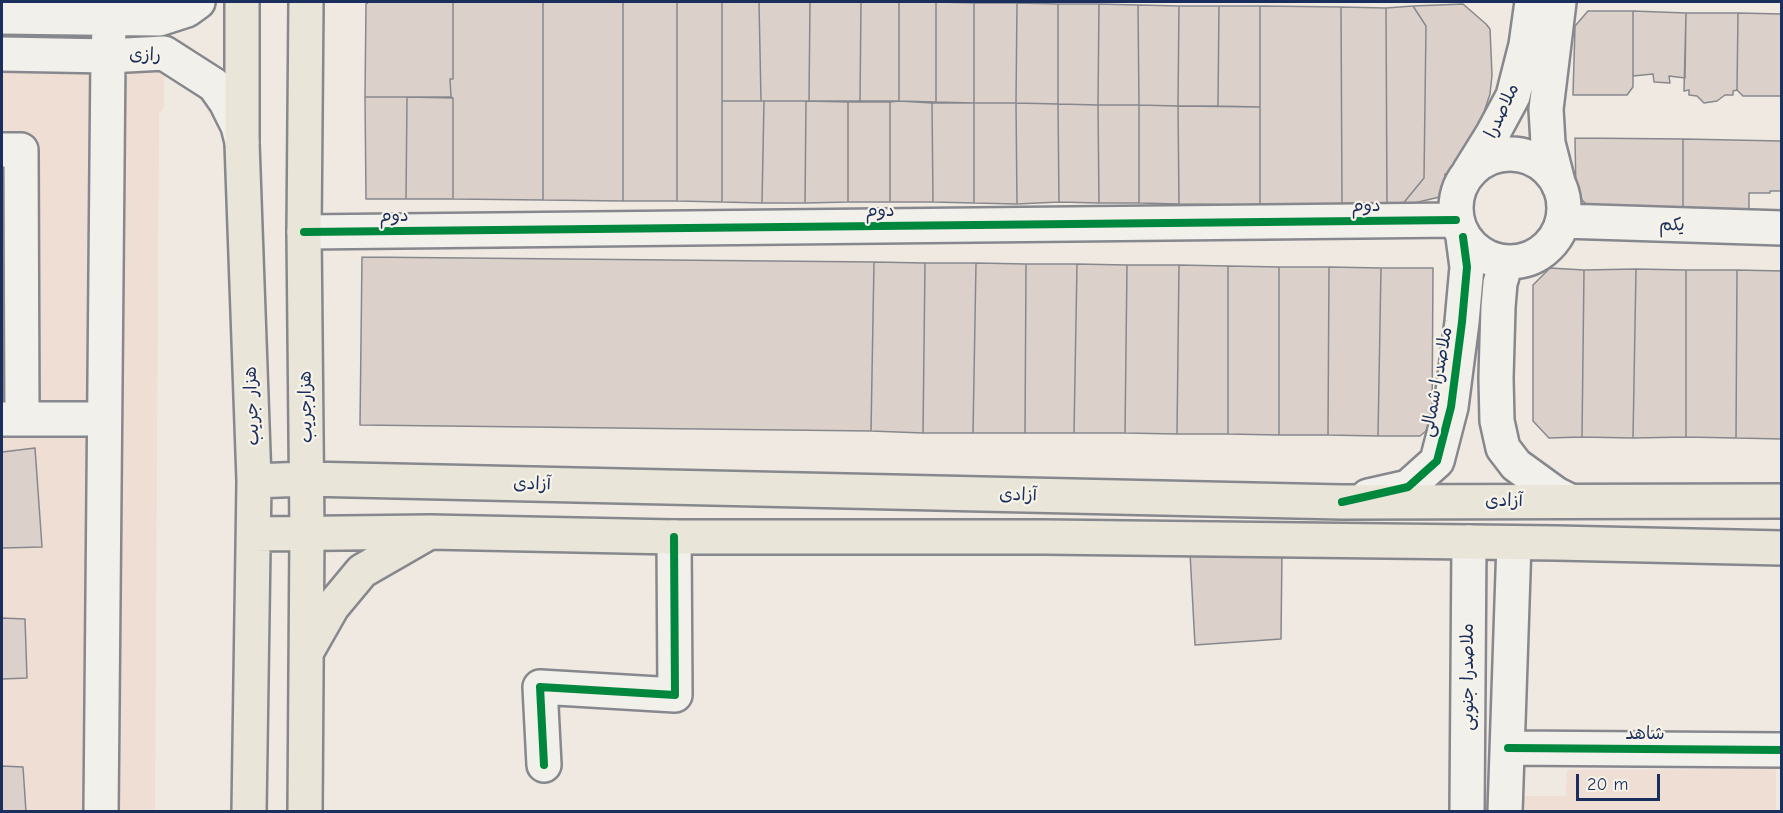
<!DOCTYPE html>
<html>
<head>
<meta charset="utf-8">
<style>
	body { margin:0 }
	#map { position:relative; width:1783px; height:813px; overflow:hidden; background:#f0e9e1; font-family:"Comic Neue",sans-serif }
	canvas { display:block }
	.frame { position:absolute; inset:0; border:3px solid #1b2f5e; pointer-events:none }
	.scale { position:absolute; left:1576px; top:774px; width:84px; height:27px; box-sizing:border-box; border:3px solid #1b2f5e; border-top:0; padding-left:8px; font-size:18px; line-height:21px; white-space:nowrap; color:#1b2f5e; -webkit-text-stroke:4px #f7f3e8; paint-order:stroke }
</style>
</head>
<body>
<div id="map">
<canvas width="1783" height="813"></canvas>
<div class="frame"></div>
<div class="scale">20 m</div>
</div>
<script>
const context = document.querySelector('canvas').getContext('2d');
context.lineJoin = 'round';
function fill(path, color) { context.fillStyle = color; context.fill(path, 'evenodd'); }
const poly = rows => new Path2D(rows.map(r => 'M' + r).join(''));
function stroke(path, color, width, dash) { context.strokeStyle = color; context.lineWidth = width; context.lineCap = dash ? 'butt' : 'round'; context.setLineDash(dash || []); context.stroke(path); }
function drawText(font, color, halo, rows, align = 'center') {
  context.font = font + ' "Comic Neue","Playpen Sans Arabic",sans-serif'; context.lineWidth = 4.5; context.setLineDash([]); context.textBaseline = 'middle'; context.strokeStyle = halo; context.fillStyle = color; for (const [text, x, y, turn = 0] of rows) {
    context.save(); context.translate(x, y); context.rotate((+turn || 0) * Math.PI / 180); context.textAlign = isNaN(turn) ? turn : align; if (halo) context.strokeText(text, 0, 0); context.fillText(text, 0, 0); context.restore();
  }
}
fill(poly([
	[2,2,176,2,164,31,164,107,159,114,155,811,2,812],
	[1776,769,1776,811,1517,811,1517,796,1566,796,1567,770]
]), '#efded3');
const building = poly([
	[369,2,453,2,453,79,450,79,451,97,365,97,366,4,369,2],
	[453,2,543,2,543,200,453,199,453,98,451,97,450,79,453,79,453,2],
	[543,2,623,2,623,201,543,200,543,2],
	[623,2,677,2,677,201,623,201,623,2],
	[677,2,722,2,722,202,677,201,677,2],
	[722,2,759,2,761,101,722,101,722,2],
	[759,2,810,2,809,101,761,101,759,2],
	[810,2,861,2,860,101,809,101,810,2],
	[861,2,899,2,899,101,860,101,861,2],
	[899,2,936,2,936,102,899,101,899,2],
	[936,2,974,3,974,103,936,102,936,2],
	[974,3,1017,3,1016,103,974,103,974,3],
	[1017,3,1058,4,1058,104,1016,103,1017,3],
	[1058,4,1099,4,1098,105,1058,104,1058,4],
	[1099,4,1138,5,1139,105,1098,105,1099,4],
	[1463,4,1486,24,1490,29,1492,75,1490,94,1479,127,1455,172,1445,174,1444,196,1401,206,1424,178,1426,26,1413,6,1463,4],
	[1138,5,1179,6,1178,106,1139,105,1138,5],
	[1179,6,1219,6,1218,106,1178,106,1179,6],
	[1219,6,1260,6,1260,107,1218,106,1219,6],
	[1260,6,1341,7,1342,206,1260,205,1260,6],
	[1413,6,1426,26,1424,178,1401,206,1387,206,1386,8,1413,6],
	[1341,7,1386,8,1387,206,1342,206,1341,7],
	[1588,11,1633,11,1633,87,1627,95,1573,95,1575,26,1588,11],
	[1633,11,1686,13,1685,78,1669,76,1670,83,1654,82,1653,74,1633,76,1633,11],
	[1686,13,1738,13,1737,90,1733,91,1733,95,1725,95,1717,101,1704,103,1697,96,1689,95,1689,90,1684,91,1686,13],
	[1738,13,1782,14,1782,96,1743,96,1737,90,1738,13],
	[365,97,407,97,406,199,366,199,365,97],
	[407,97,453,98,453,199,406,199,407,97],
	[722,101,764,101,762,203,722,202,722,101],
	[764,101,806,101,805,203,762,203,764,101],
	[806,101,848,102,848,202,805,203,806,101],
	[899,101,932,103,933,202,890,202,890,102,899,101],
	[848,102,890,102,890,202,848,202,848,102],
	[932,103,974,103,974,203,933,202,932,103],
	[974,103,1016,103,1017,204,974,203,974,103],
	[1016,103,1058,104,1059,202,1017,204,1016,103],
	[1058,104,1098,105,1099,203,1059,202,1058,104],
	[1098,105,1139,105,1139,203,1099,203,1098,105],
	[1139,105,1178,106,1179,204,1139,203,1139,105],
	[1178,106,1260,107,1260,205,1179,204,1178,106],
	[1575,138,1683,139,1683,217,1597,215,1576,194,1575,138],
	[1683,139,1782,141,1782,191,1770,191,1770,193,1749,193,1749,216,1683,217,1683,139],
	[362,257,874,262,871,431,360,425,362,257],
	[874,262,925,263,923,433,871,431,874,262],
	[925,263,976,263,973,433,923,433,925,263],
	[976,263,1026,264,1025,433,973,433,976,263],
	[1026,264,1077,264,1074,433,1025,433,1026,264],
	[1077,264,1127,265,1125,433,1074,433,1077,264],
	[1127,265,1179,265,1177,434,1125,433,1127,265],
	[1179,265,1228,266,1228,434,1177,434,1179,265],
	[1228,266,1279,267,1279,435,1228,434,1228,266],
	[1279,267,1329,267,1328,435,1279,435,1279,267],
	[1329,267,1381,268,1378,436,1328,435,1329,267],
	[1381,268,1433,268,1432,426,1420,436,1378,436,1381,268],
	[1550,268,1584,270,1582,437,1549,438,1533,421,1533,285,1550,268],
	[1636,269,1686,270,1686,437,1633,438,1636,269],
	[1636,269,1633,438,1582,437,1584,270,1636,269],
	[1686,270,1737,270,1736,438,1686,437,1686,270],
	[1737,270,1782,271,1782,439,1736,438,1737,270],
	[35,448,42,547,2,548,2,452,35,448],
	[1282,548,1281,639,1195,645,1190,553,1282,548],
	[2,618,25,619,27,678,2,679,2,618],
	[2,766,23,767,26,812,2,812,2,766]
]);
fill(building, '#dcd0ca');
stroke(building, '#87888d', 1.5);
const minor = poly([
	[1559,2,1546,109,1548,143,1559,186],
	[2,17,159,19,187,10,198,2],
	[2,54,108,56,164,53,214,85,226,102,238,126,242,142],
	[2,150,21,150,22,419],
	'1456 208a54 54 0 1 1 108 0a54 54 0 1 1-108 0Z',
	[1469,172,1492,135,1513,96,1526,45,1532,2],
	[1563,221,1782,228],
	[304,232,1456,220],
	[1506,263,1500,283,1498,307,1496,378,1497,421,1503,448,1516,465,1556,494,1570,501],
	[2,419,104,419],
	[1368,496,1408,487,1437,461,1451,407,1462,322,1467,267,1463,237],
	[1508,748,1782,750],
	[544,765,540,687,675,695,674,537],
	[101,812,108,56,110,2],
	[1467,812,1469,542],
	[1505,812,1514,543]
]);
const major = poly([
	[242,2,242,143,254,481,249,812],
	[254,481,306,479,1342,502,1782,501],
	[255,534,430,532,674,537,1044,537,1556,543,1782,548],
	[307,651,332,607,362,571,428,533],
	[305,812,307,533,304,232,306,2]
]);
stroke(minor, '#87888d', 38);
stroke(major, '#87888d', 38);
stroke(minor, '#f2f0eb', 33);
stroke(major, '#eae5d9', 33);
stroke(poly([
	[304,232,1456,220],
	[1342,502,1408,487,1437,461,1451,407,1462,322,1467,267,1463,237],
	[1508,748,1782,750],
	[544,765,540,687,675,695,674,537]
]), '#00873e', 8);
drawText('18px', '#1b2f5e', '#f7f3e8', [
	["رازی",145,55,1],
	["ملاصدرا",1502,111,-65],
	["دوم",1366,206,-1],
	["دوم",880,211,-1],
	["دوم",394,216,-1],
	["یکم",1672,225,2],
	["ملاصدرا شمالی",1437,382,-80],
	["هزار جریب",252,406,-92],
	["هزارجریب",306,407,-91],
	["آزادی",532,484,1],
	["آزادی",1018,495,1],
	["آزادی",1504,501],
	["ملاصدرا جنوبی",1468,677,-90],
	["شاهد",1645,734]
]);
</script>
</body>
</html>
